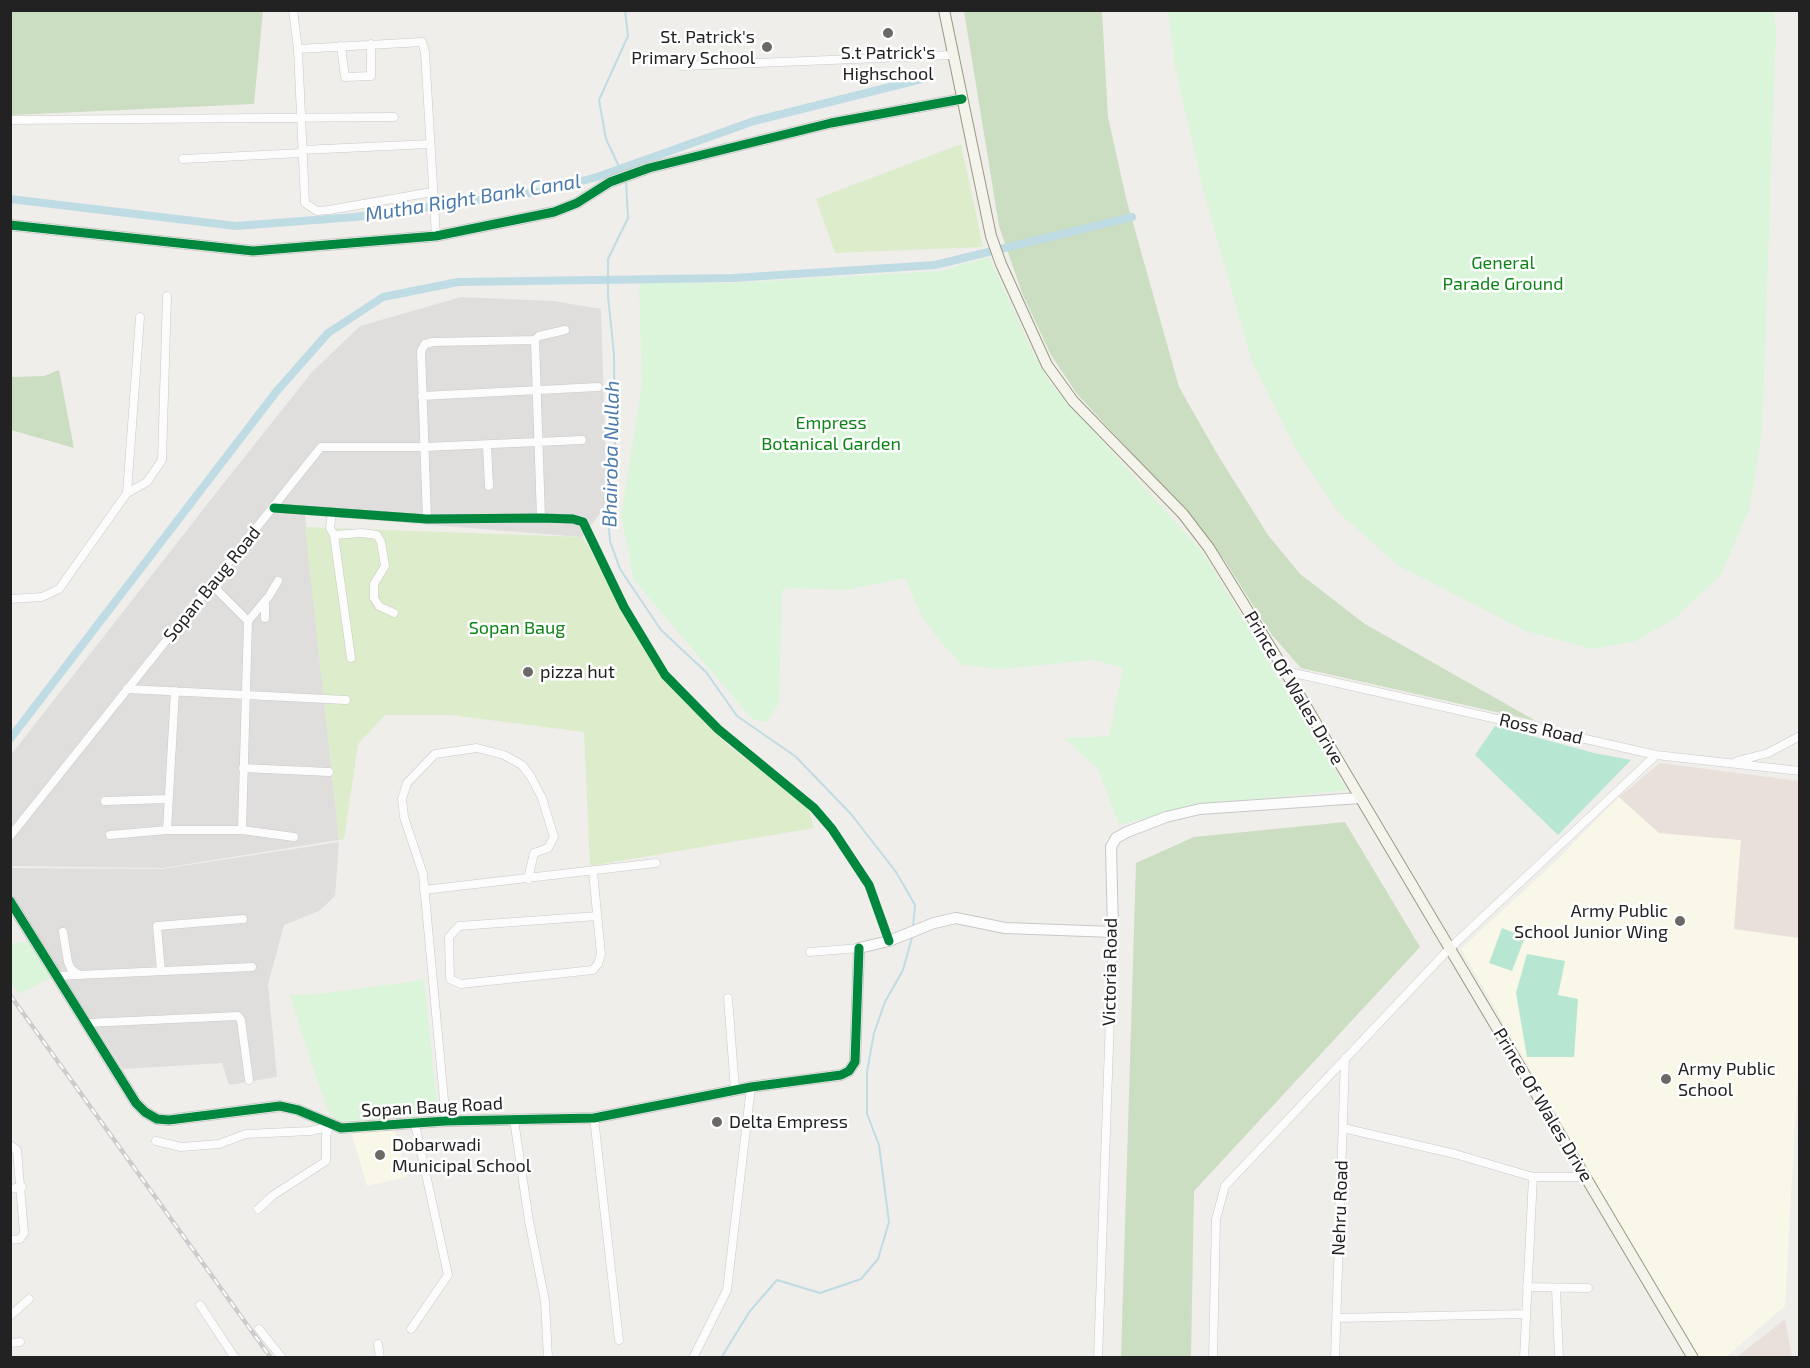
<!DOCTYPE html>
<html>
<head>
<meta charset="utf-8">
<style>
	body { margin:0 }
	#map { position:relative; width:1810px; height:1368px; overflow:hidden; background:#f0eeeb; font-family:"Exo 2",sans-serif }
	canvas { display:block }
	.frame { position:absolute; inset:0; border:12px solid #222; pointer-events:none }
</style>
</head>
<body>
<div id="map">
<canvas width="1810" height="1368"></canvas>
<div class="frame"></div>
</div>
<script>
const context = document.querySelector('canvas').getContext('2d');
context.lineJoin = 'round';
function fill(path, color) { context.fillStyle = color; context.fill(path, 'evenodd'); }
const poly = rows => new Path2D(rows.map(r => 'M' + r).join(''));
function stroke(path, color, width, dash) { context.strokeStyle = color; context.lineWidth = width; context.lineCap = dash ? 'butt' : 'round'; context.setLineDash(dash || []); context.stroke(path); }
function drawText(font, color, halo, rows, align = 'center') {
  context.font = font + ' "Exo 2",sans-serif'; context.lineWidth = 5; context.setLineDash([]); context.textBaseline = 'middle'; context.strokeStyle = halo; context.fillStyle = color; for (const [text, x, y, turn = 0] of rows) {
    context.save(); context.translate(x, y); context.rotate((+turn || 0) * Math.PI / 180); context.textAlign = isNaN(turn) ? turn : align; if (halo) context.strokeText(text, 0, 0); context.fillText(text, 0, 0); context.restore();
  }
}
fill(poly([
	[461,297,553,301,601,309,607,504,586,532,582,537,305,515,339,840,163,868,11,866,10,756,227,479,312,372,360,326],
	[339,842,335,896,319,911,284,925,268,984,277,1077,229,1085,222,1063,123,1069,11,894,11,868,162,869]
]), '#dfdedc');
fill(poly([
	[1619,797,1659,833,1741,840,1734,929,1799,938,1800,1034,1785,1306,1726,1357,1696,1357,1461,949,1557,860],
	[394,1129,407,1177,367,1186,351,1132]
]), '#f8f7e8');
fill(poly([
	[1660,763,1799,781,1799,938,1734,929,1741,840,1659,833,1619,797],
	[1785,1319,1792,1357,1737,1357,1738,1356]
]), '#eae0db');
fill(poly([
	[961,144,983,247,835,253,816,199],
	[305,527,583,537,625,614,667,679,727,744,808,808,814,828,590,866,584,732,450,715,385,715,358,744,344,839,339,840]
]), '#ddeccb');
fill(poly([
	[10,11,263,11,254,104,11,115],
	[964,11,1102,11,1108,117,1126,198,1179,387,1216,452,1268,535,1300,574,1365,624,1536,721,1301,668,1272,635,1225,561,1192,518,1077,394,1051,355,1022,293,999,226],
	[59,370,74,448,11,430,11,377,44,376],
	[1345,822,1420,947,1194,1191,1191,1357,1121,1357,1136,863,1194,837]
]), '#cbdec1');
fill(poly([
	[1168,11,1774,11,1776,31,1762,432,1750,507,1721,575,1674,619,1636,641,1593,649,1526,631,1399,566,1338,512,1294,446,1252,362,1203,189,1175,67],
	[989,257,1031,349,1051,384,1203,553,1347,790,1199,805,1119,825,1098,769,1064,738,1109,736,1123,668,1094,660,1001,669,962,665,939,640,921,615,905,578,846,590,792,588,782,590,779,703,767,722,752,719,634,580,621,515,642,386,639,283,733,283,941,271],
	[28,942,51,978,19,994,11,982,11,943],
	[424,980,438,1114,340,1122,335,1119,330,1115,315,1074,290,995,318,994]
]), '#daf5da');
fill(poly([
	[1495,726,1594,753,1631,760,1558,835,1475,755],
	[1502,928,1525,937,1512,971,1489,963],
	[1527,954,1565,961,1558,995,1578,999,1574,1057,1527,1057,1516,993]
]), '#b7e6d2');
stroke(poly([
	[622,173,606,139,599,100,628,36,625,10],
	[626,181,628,218,608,259,608,296,614,354,615,451,607,504,610,541,620,569,661,630,706,672,737,716,795,756,851,814,896,872,915,905,913,928],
	[721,1358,750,1311,777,1280,820,1293,861,1279,878,1259,889,1222,879,1145,867,1114,867,1072,874,1033,885,1002,903,970,913,934]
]), '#bfdbe3', 2);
stroke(poly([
	[10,199,236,226,355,217,544,191,597,177,754,121,922,79],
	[10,739,276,392,328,333,383,297,458,282,733,278,935,265,1132,217]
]), '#bfdbe3', 8);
const minor = poly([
	[293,10,298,49,305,203,317,211,329,210,432,192],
	[341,46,345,77,371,76,371,44],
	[298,49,422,42,425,52,436,236],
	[683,66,953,55],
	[10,120,394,117],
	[302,150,430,144],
	[183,159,302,153],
	[422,396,598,387],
	[487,445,489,486],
	[127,493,147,482,162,460,167,296],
	[274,508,427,519,541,518,573,519,583,522,624,607,665,675,718,729,814,808,832,829,869,885,889,941],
	[332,512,330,528,334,535,351,658],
	[541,518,535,340,539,336,565,330],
	[427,519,421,351,425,344,433,342,535,340],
	[334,535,362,533,377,535,381,542,385,566,374,584,374,598,379,606,394,613],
	[211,584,248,621,242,830],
	[10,599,42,597,59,589,127,493,140,317],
	[265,601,265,618],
	[248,621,269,596,278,581],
	[1285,671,1656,755,1800,771],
	[127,689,346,700],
	[1737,761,1768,753,1800,736],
	[243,768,329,772],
	[105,801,167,799],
	[167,830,175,691],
	[110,835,167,830,242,830,294,837],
	[10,836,321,447,425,447,582,440],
	[593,872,601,954,598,964,593,970,461,984,450,979,449,937,459,926,597,916],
	[424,890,656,863],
	[63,932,68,962,71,969,78,974],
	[810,952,859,948],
	[161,971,157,926,243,919],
	[56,976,252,967],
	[728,998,735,1090],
	[87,1023,238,1016,241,1020,249,1080],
	[594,1118,619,1340],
	[514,1120,529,1221,545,1301,548,1358],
	[446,1121,423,874,404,817,402,799,407,783,435,754,477,748,504,755,522,765,531,777,542,798,554,837,548,848,534,853,528,879],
	[1343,1128,1455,1154,1533,1177,1586,1177],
	[156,1141,181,1147,219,1144,246,1134,310,1131,333,1126],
	[10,1145,17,1150,24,1233,20,1239,10,1240],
	[10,1189,22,1187],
	[258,1209,272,1196,326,1161,326,1135,329,1127],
	[1527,1287,1588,1288],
	[1556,1289,1559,1358],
	[200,1305,235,1358],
	[10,1316,29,1299],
	[1337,1318,1526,1314],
	[259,1329,282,1358],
	[411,1329,448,1275,415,1124],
	[10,1343,20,1342],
	[378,1344,380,1358],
	[693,1358,727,1290,751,1087],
	[1098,1358,1113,932],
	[1213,1358,1216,1219,1225,1186,1450,948,1656,755],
	[1335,1358,1345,1058],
	[1524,1358,1533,1177]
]);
const tertiary = poly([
	[10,225,253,251,436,236,554,212,577,203,610,182,649,168,831,123,962,99],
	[10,901,136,1103,145,1112,157,1119,169,1120,280,1106,298,1110,341,1128,446,1121,594,1118,751,1087,841,1075,849,1071,855,1062,859,948,889,941,934,923,956,918,1005,928,1113,932,1111,847,1116,838,1127,832,1166,817,1200,809,1360,798]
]);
const secondary = poly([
	[944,10,991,236,1001,264,1047,365,1073,401,1183,514,1209,548,1285,671,1693,1358]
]);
stroke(minor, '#c9c8c7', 9);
stroke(tertiary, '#c9c8c7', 12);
stroke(secondary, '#999a82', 12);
stroke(minor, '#fdfcfc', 8);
stroke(tertiary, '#fdfcfc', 10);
stroke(secondary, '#f4f4ed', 10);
const rail = poly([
	[10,995,271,1358]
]);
stroke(rail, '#ccc', 4.5);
stroke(rail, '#fff', 2, [7]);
stroke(poly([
	[10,225,253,251,436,236,554,212,577,203,610,182,649,168,831,123,962,99],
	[274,508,427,519,541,518,573,519,583,522,624,607,665,675,718,729,814,808,832,829,869,885,889,941],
	[10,901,136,1103,145,1112,157,1119,169,1120,280,1106,298,1110,341,1128,446,1121,594,1118,751,1087,841,1075,849,1071,855,1062,859,948]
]), '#00873e', 9);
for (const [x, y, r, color] of [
	[888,33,6,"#6a6968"],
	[767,47,6,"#6a6968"],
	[528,672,6,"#6a6968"],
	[1680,921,6,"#6a6968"],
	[1666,1079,6,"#6a6968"],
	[717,1122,6,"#6a6968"],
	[380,1155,6,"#6a6968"]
]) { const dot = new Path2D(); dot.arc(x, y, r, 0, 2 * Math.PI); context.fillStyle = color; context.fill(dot); stroke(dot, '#fff', 2); }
drawText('18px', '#222', '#fff', [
	["St. Patrick's",755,37,"right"],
	["Primary School",755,58,"right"],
	["S.t Patrick's",888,53,"center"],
	["Highschool",888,74,"center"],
	["pizza hut",540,672],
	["Army Public",1668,911,"right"],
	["School Junior Wing",1668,932,"right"],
	["Army Public",1678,1069],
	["School",1678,1090],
	["Delta Empress",729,1122],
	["Dobarwadi",392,1145],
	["Municipal School",392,1166]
], 'left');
drawText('18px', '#0c8416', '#fff', [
	["General",1503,263],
	["Parade Ground",1503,284],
	["Empress",831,423],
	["Botanical Garden",831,444],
	["Sopan Baug",517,628]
]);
drawText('18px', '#222', '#fff', [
	["Sopan Baug Road",212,584,-51],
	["Prince Of Wales Drive",1294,688,59],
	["Ross Road",1541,729,13],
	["Victoria Road",1110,972,-89],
	["Prince Of Wales Drive",1543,1105,59],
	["Sopan Baug Road",432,1107,-3],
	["Nehru Road",1340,1208,-88]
]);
drawText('italic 20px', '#4a7aab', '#fff', [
	["Mutha Right Bank Canal",473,198,-9],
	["Bhairoba Nullah",611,454,-89]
]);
</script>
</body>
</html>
